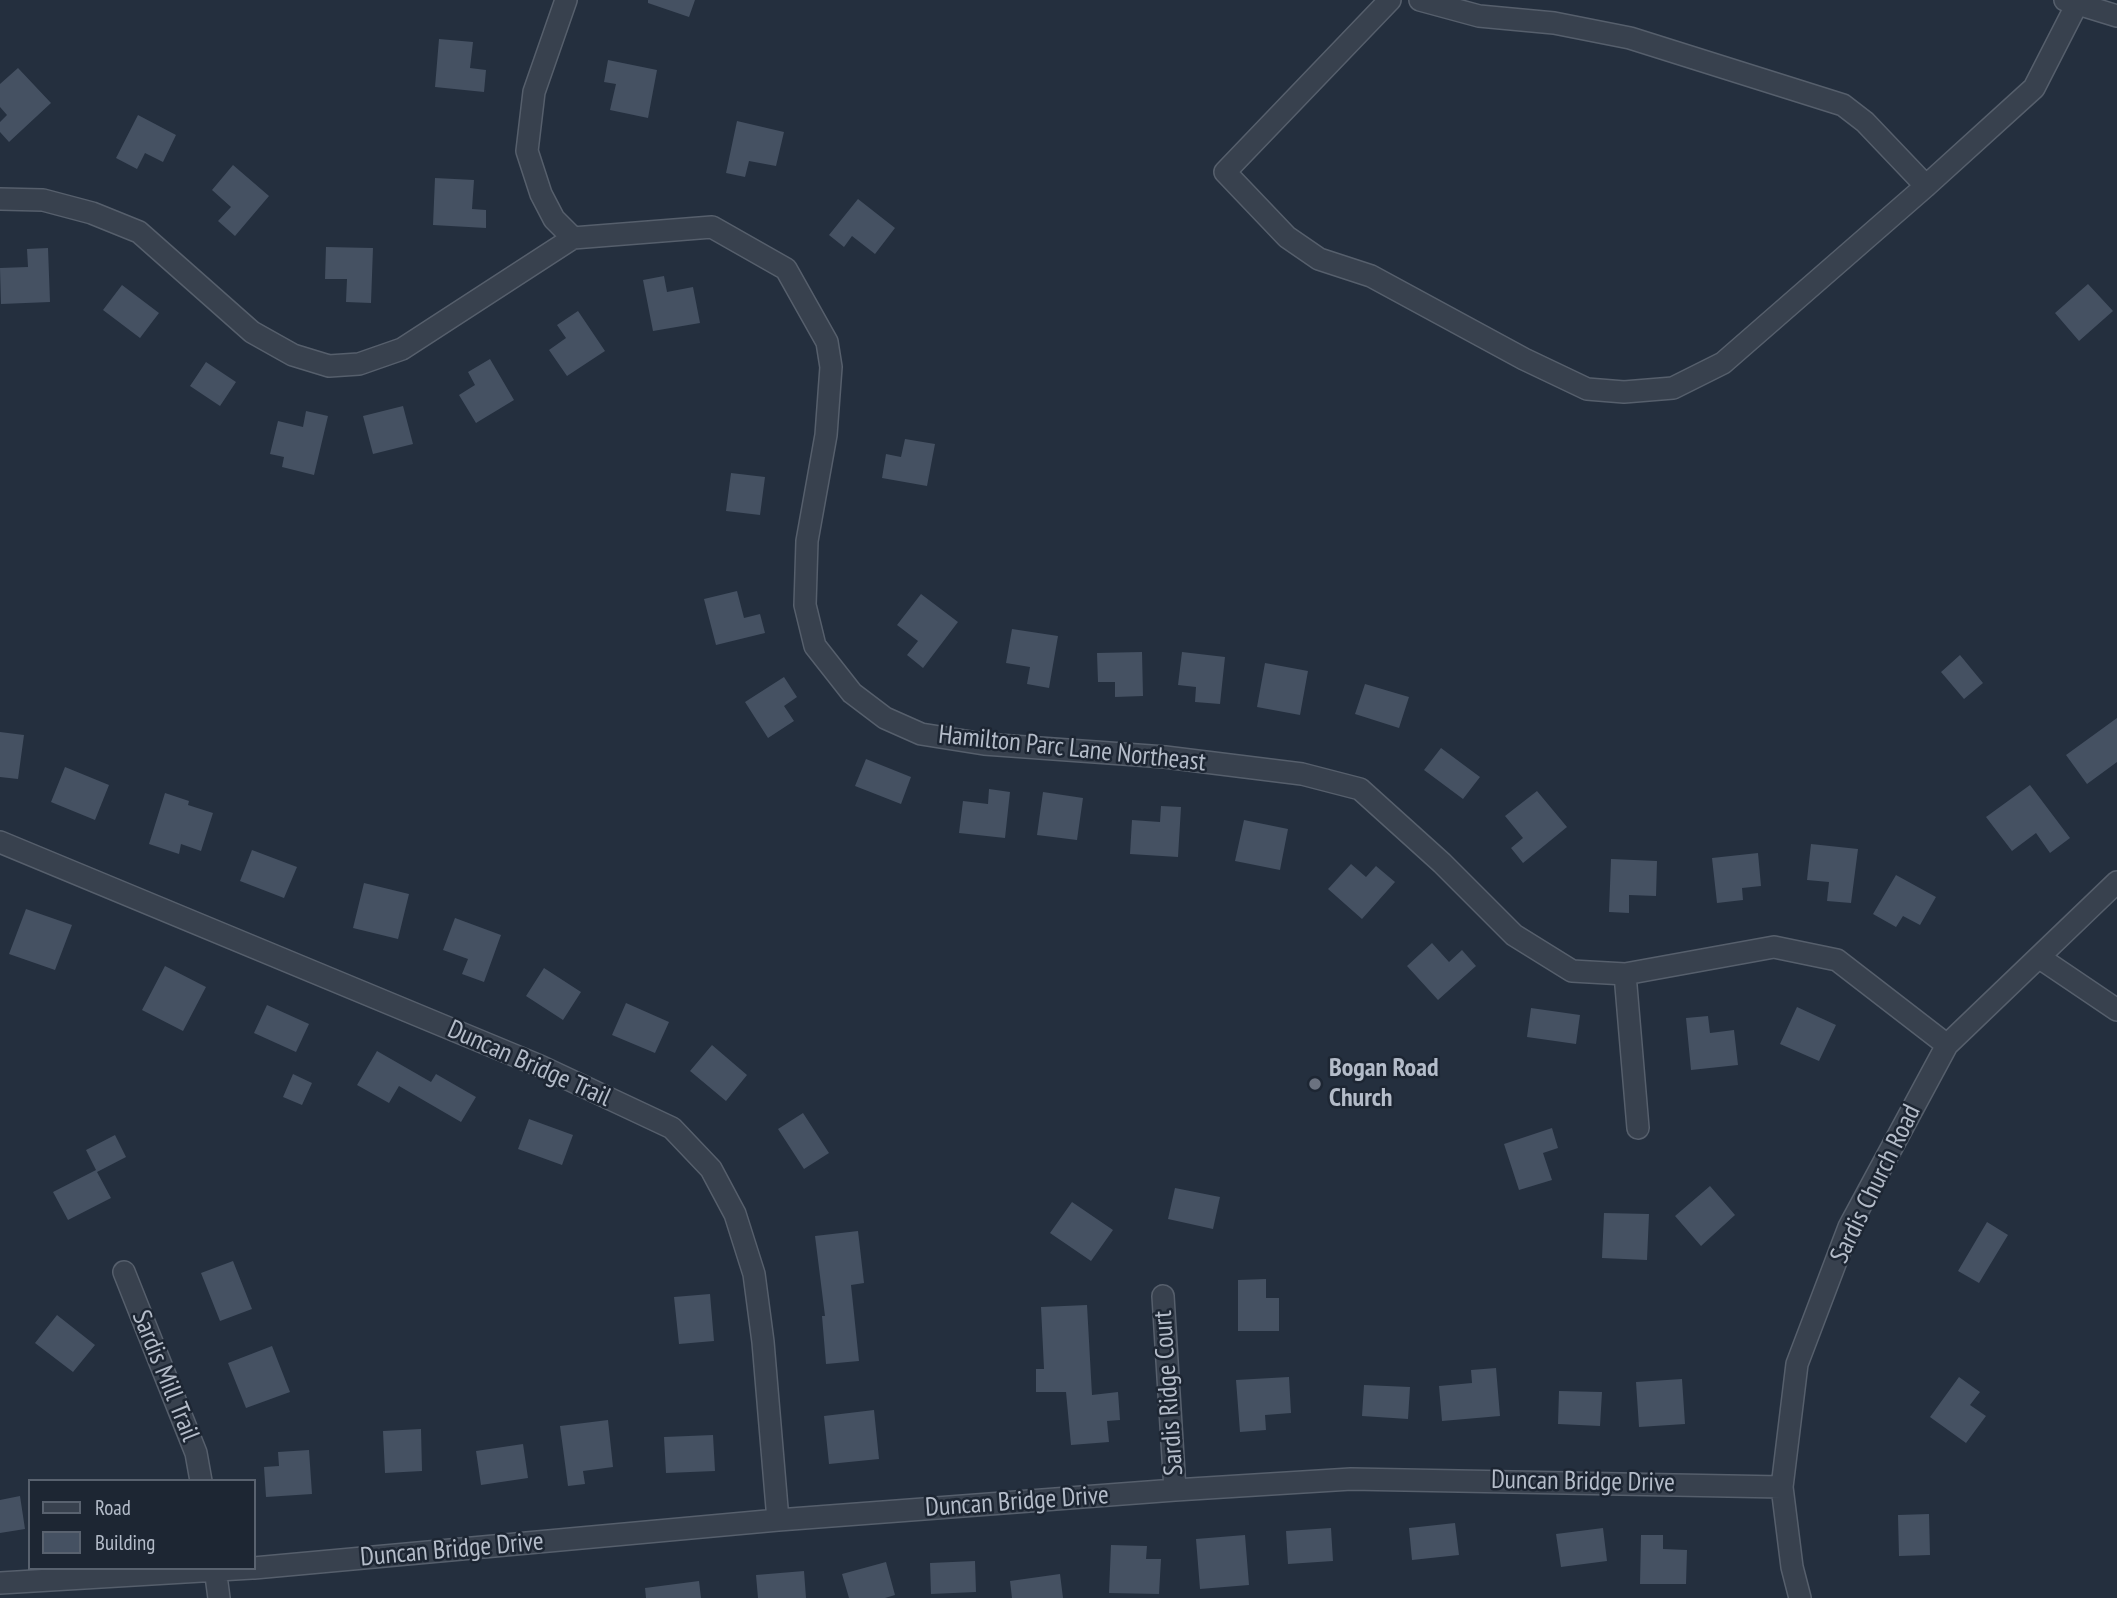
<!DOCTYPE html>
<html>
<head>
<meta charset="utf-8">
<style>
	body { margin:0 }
	#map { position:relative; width:2117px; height:1598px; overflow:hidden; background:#242f3e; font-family:"PT Sans Narrow",sans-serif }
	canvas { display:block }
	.legend { position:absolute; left:28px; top:1479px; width:228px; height:91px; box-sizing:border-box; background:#1d2633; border:2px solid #59626f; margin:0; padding:9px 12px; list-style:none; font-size:21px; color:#b4bcc9 }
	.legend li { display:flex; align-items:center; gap:14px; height:35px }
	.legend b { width:35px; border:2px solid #59626f }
</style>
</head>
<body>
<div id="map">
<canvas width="2117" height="1598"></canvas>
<ul class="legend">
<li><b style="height:9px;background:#38414e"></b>Road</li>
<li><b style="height:19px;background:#455162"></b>Building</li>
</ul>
</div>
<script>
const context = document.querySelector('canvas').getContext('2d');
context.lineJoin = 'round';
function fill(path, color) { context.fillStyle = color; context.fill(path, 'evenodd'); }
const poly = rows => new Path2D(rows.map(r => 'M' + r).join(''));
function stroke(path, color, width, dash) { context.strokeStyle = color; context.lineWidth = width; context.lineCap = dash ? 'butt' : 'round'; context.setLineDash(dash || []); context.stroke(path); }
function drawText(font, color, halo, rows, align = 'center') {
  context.font = font + ' "PT Sans Narrow",sans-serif'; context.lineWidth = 5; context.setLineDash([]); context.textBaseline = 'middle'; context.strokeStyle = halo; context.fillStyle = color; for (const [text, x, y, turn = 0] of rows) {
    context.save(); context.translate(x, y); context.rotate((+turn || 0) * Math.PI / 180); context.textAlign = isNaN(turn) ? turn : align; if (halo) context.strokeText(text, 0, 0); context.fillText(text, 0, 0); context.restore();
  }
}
fill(poly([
	[648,0,695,0,689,17,648,3],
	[439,39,473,42,470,68,486,70,484,92,435,87],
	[608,60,657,70,648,118,610,110,616,84,604,82],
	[18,68,51,103,9,142,0,132,0,122,7,115,0,107,0,84],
	[138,115,176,135,163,162,145,153,137,169,116,158],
	[737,121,784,132,776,166,749,161,745,177,726,173],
	[233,165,269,196,235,236,218,221,231,207,212,190],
	[435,178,474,180,472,209,486,210,486,228,433,225],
	[858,199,895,228,875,254,852,236,844,247,829,235],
	[326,247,373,248,371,303,346,302,347,279,325,279],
	[48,248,50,302,1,304,0,268,28,267,27,249],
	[664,276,667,292,693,287,700,323,653,331,643,280],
	[2088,284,2113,311,2079,341,2055,313],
	[122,285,159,313,140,338,103,310],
	[578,311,605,351,567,376,549,350,566,338,557,325],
	[490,359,514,400,476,423,459,395,475,385,468,372],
	[206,362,236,382,220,406,190,386],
	[403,406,413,444,373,454,363,416],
	[306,411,328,416,314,475,282,467,284,457,270,454,278,421,303,427],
	[905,439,935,444,927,486,882,478,886,454,901,457],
	[731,473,765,477,760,515,726,511],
	[737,591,744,618,760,614,765,633,716,645,704,599],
	[921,594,958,622,923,668,907,655,918,641,897,625],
	[1012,629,1058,636,1049,688,1027,684,1030,667,1006,663],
	[1142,652,1143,696,1115,697,1115,682,1098,682,1097,653],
	[1182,652,1225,657,1220,704,1195,702,1196,687,1178,685],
	[1960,655,1983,683,1964,699,1941,672],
	[1265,663,1308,671,1300,715,1257,707],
	[784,677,797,697,784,706,794,721,768,738,745,702],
	[1365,684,1409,697,1399,728,1355,714],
	[2117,718,2117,762,2087,784,2066,755],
	[0,732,24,735,18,779,0,777],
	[1441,748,1480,777,1463,799,1424,770],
	[866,759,911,777,901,804,855,786],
	[65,767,109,785,95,820,51,802],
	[2030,785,2070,838,2050,853,2036,833,2012,851,1986,817],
	[989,789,1010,792,1005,838,959,833,963,801,988,804],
	[1537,791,1567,827,1523,863,1511,848,1523,838,1505,816],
	[1043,792,1083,798,1077,840,1037,835],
	[165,793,189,801,188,805,213,813,201,851,181,844,179,854,149,844],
	[1161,806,1181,807,1178,857,1130,854,1132,820,1160,822],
	[1244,820,1288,829,1280,870,1235,861],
	[1811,844,1858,849,1851,903,1827,901,1829,882,1807,880],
	[252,850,297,867,284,898,240,881],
	[1758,853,1761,886,1742,888,1743,900,1717,903,1712,858],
	[1611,859,1657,861,1656,896,1629,895,1629,913,1609,912],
	[1351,864,1366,877,1376,866,1395,882,1362,919,1328,889],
	[1896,875,1936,897,1920,925,1903,916,1896,927,1873,914],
	[364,883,409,894,398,939,353,928],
	[26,909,72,925,55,970,9,954],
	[455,918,501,935,484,982,462,974,468,959,443,950],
	[1432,943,1449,962,1462,950,1476,966,1438,1000,1407,966],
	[165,966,206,987,183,1031,142,1010],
	[544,968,581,992,563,1020,526,996],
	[626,1003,669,1022,655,1053,612,1035],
	[267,1005,309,1024,296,1052,254,1033],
	[1797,1007,1836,1025,1819,1061,1780,1044],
	[1531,1008,1580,1015,1576,1044,1527,1037],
	[1708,1016,1710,1033,1734,1030,1738,1065,1691,1070,1686,1018],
	[712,1045,747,1075,726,1101,690,1071],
	[377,1051,431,1082,436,1074,476,1097,461,1122,399,1086,389,1103,357,1085],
	[293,1074,312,1083,302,1105,283,1097],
	[803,1113,829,1153,804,1169,778,1129],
	[529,1119,573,1135,562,1165,518,1149],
	[1552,1128,1558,1148,1543,1153,1552,1180,1519,1190,1504,1144],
	[115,1135,126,1157,97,1172,111,1198,68,1220,53,1192,96,1170,86,1150],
	[1710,1186,1735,1215,1701,1246,1675,1216],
	[1175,1188,1220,1197,1213,1229,1168,1219],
	[1072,1202,1113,1230,1091,1261,1050,1233],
	[1604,1213,1649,1214,1647,1260,1602,1258],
	[1987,1222,2008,1235,1979,1283,1958,1271],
	[858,1231,864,1283,851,1285,859,1361,826,1364,822,1316,825,1316,815,1236],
	[233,1261,252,1309,220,1321,201,1273],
	[1266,1279,1266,1298,1279,1298,1279,1331,1238,1331,1238,1280],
	[710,1294,714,1341,679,1344,674,1297],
	[1087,1305,1092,1395,1118,1392,1120,1420,1107,1421,1109,1442,1071,1445,1066,1392,1036,1392,1036,1369,1044,1369,1041,1307],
	[57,1315,95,1345,73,1372,35,1343],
	[272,1346,290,1392,246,1408,228,1363],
	[1496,1368,1500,1416,1442,1421,1439,1386,1472,1383,1471,1370],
	[1289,1377,1291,1413,1265,1415,1266,1430,1240,1432,1236,1380],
	[1959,1377,1980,1392,1970,1405,1986,1416,1966,1443,1930,1417],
	[1682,1379,1685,1424,1639,1427,1636,1382],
	[1364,1385,1410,1387,1408,1419,1362,1416],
	[1559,1391,1602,1392,1600,1426,1558,1424],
	[874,1410,879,1459,829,1464,824,1416],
	[608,1420,613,1467,583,1471,585,1484,568,1486,560,1426],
	[421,1429,422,1471,385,1473,383,1431],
	[713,1435,715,1471,666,1473,664,1437],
	[523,1444,528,1478,481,1485,476,1451],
	[309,1450,312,1494,266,1497,264,1467,279,1466,278,1452],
	[20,1496,25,1529,0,1533,0,1500],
	[1929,1514,1930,1555,1899,1556,1898,1515],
	[1455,1523,1459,1555,1412,1560,1409,1528],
	[1331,1528,1333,1561,1288,1564,1286,1531],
	[1603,1528,1607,1561,1561,1567,1556,1534],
	[1245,1535,1249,1585,1200,1589,1196,1539],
	[1641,1535,1663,1535,1663,1549,1687,1550,1686,1584,1640,1584],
	[1111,1545,1147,1546,1146,1559,1161,1559,1159,1594,1109,1593],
	[975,1561,976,1592,931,1594,930,1563],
	[886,1562,895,1595,885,1598,849,1598,842,1574],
	[804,1571,806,1598,758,1598,756,1575],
	[1060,1574,1063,1598,1012,1598,1010,1581],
	[699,1581,701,1598,646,1598,645,1588]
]), '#455162');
const minor = poly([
	[566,0,534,92,527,151,541,194,554,219,573,238],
	[1390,0,1225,172,1287,237,1319,259,1371,276,1524,359,1587,389,1624,392,1673,388,1723,363,1926,186,2034,88,2077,4],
	[1420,0,1479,16,1554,23,1630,38,1843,105,1865,122,1926,186],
	[2065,0,2117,16],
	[0,199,43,200,92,213,139,232,252,332,293,355,329,366,359,364,402,349,573,238,712,227,786,269,827,342,831,367,826,435,807,541,805,605,815,646,852,693,885,718,921,734,984,744,1165,757,1302,774,1360,789,1442,863,1514,935,1572,971,1625,974,1774,947,1837,960,1947,1045],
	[0,842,540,1066,672,1128,711,1169,735,1214,754,1274,763,1342,778,1520],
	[2040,958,2117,1010],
	[1625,974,1638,1128],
	[124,1272,196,1453,201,1481],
	[1163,1296,1175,1490],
	[215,1568,219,1598],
	[254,1568,778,1520,1175,1490,1351,1479,1782,1487],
	[0,1583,252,1568],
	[1800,1598,1792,1567,1782,1487,1797,1364,1849,1227,1947,1045,2117,882]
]);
stroke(minor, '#565f6c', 24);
stroke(minor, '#38414e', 21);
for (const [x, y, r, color] of [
	[1315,1084,7,"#6b7280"]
]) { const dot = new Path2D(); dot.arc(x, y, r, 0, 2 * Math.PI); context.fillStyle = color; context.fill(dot); stroke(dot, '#1d2633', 2.5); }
drawText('26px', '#b4bcc9', '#1d2633', [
	["Hamilton Parc Lane Northeast",1072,749,6],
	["Duncan Bridge Trail",529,1064,24],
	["Sardis Church Road",1876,1184,-64],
	["Sardis Mill Trail",165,1376,68],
	["Sardis Ridge Court",1169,1393,-94],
	["Duncan Bridge Drive",1583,1482,1],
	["Duncan Bridge Drive",1017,1502,-4],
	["Duncan Bridge Drive",452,1550,-5]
]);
drawText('bold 26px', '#b4bcc9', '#1d2633', [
	["Bogan Road",1329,1069],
	["Church",1329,1099]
], 'left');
</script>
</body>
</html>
